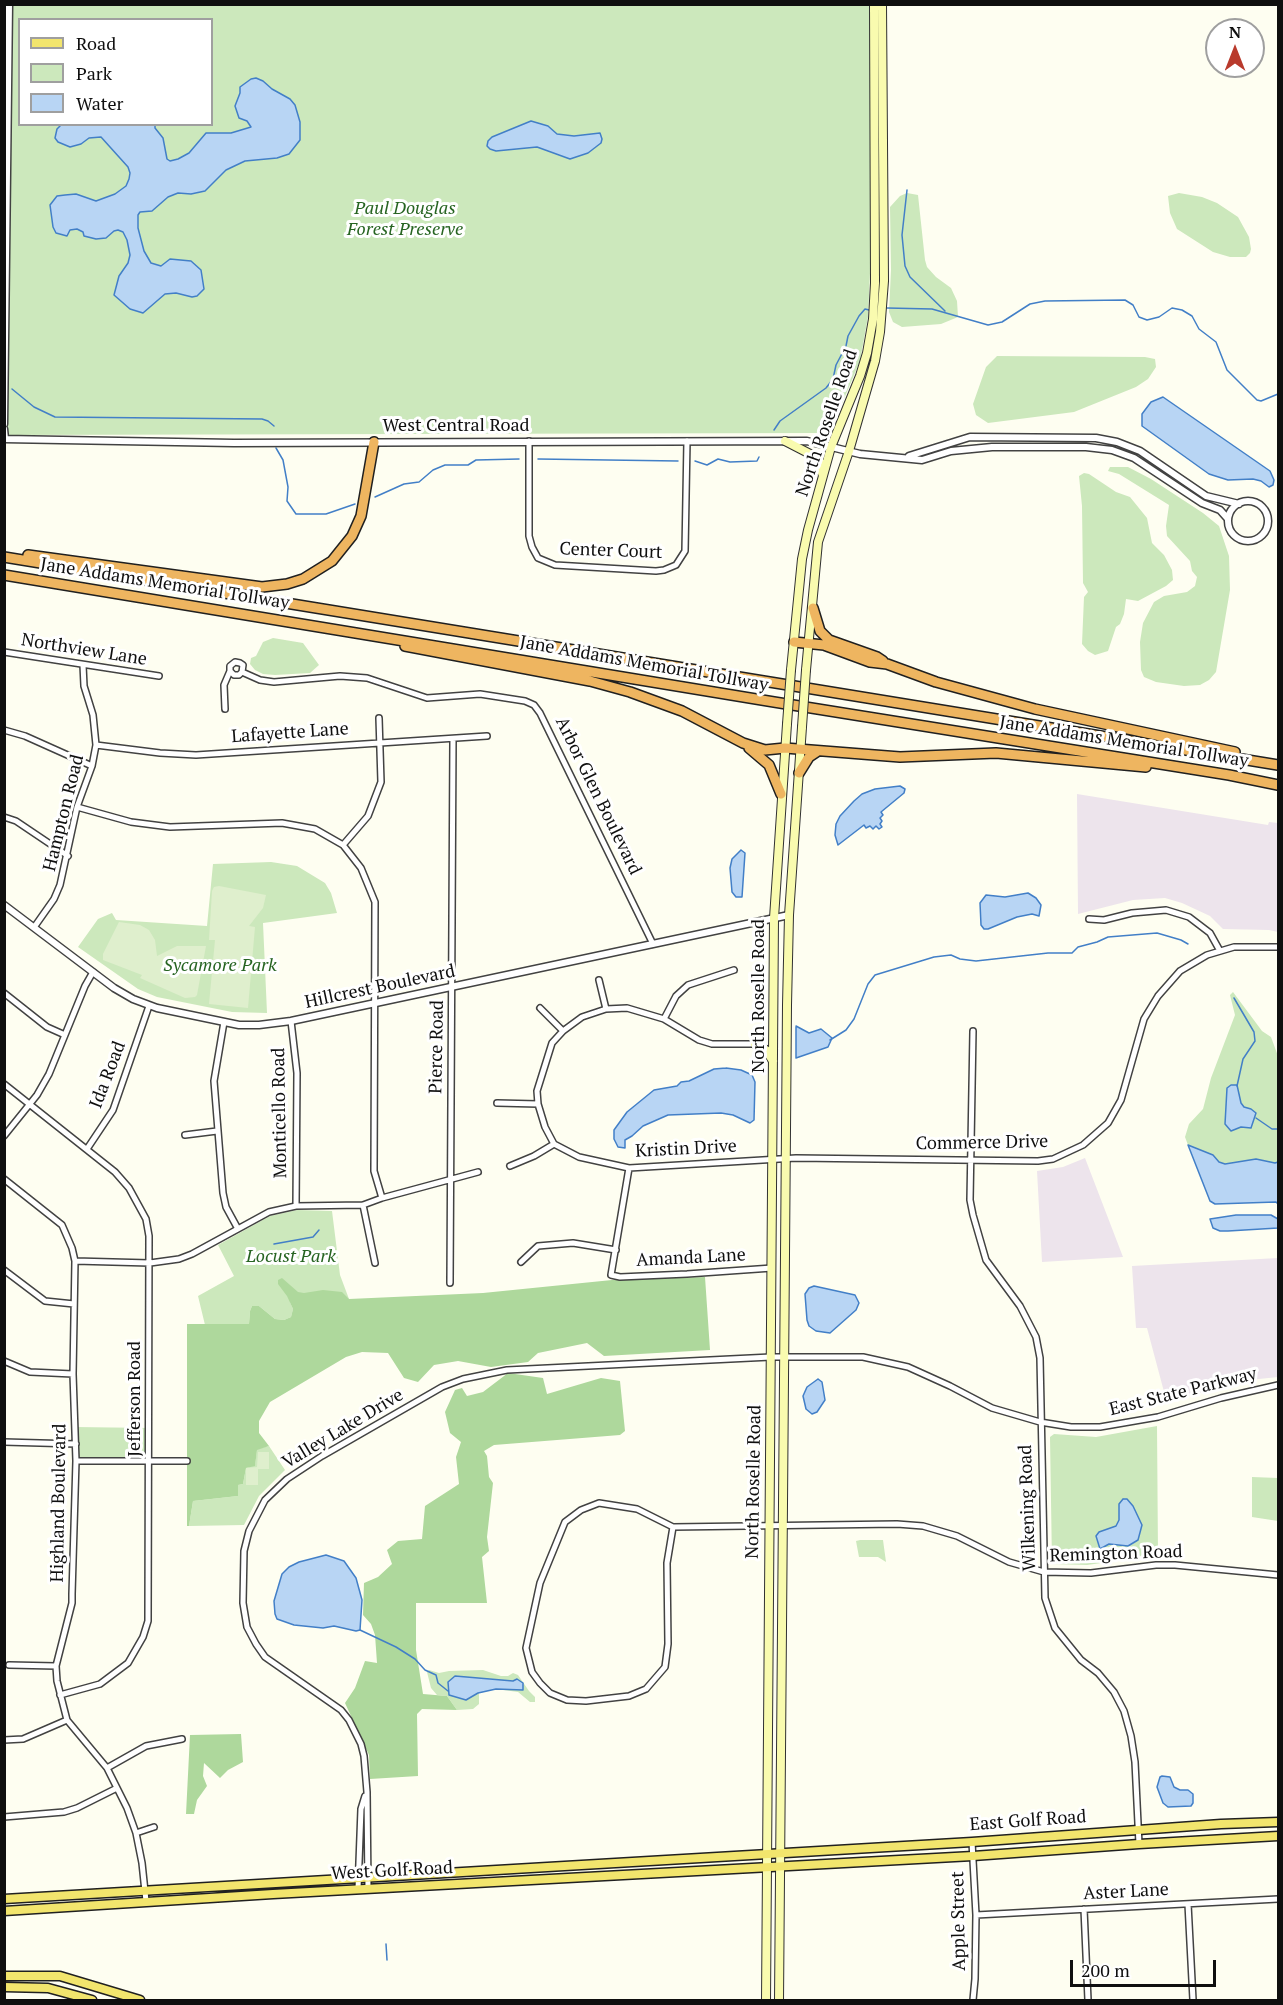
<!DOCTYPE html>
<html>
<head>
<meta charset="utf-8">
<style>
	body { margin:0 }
	#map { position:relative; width:1283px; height:2005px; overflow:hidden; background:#fefef1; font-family:"PT Serif",serif }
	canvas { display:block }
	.frame { position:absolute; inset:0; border:6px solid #0f0f0f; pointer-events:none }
	.legend { position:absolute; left:18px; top:18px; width:195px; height:108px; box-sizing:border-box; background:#fff; border:2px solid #9f9f9f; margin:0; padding:8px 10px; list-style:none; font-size:18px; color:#0f0f0f }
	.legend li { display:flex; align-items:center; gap:12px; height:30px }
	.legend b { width:30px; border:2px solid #9f9f9f }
	.north { position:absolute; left:1205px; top:18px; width:60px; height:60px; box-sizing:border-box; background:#fff; border:2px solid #9f9f9f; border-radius:50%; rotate:0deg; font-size:16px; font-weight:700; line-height:24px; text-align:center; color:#0f0f0f }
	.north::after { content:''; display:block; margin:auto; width:21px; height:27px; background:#b93a2c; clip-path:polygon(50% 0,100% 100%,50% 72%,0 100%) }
	.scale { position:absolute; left:1070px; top:1960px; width:146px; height:27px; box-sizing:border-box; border:3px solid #0f0f0f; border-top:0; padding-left:8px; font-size:18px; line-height:21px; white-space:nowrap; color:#0f0f0f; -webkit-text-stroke:4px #fff; paint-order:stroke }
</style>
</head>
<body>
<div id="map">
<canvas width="1283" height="2005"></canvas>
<div class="frame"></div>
<ul class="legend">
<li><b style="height:8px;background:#f2e56d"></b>Road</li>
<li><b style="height:16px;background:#cce8bc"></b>Park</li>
<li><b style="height:16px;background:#b8d5f4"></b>Water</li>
</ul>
<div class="north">N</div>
<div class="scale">200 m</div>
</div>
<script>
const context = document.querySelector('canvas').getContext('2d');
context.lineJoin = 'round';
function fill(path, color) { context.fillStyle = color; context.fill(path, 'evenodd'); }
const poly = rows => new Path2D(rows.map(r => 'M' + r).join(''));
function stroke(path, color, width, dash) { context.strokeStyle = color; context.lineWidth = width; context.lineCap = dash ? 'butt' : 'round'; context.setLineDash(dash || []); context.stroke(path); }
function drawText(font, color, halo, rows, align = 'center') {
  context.font = font + ' "PT Serif",serif'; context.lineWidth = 6; context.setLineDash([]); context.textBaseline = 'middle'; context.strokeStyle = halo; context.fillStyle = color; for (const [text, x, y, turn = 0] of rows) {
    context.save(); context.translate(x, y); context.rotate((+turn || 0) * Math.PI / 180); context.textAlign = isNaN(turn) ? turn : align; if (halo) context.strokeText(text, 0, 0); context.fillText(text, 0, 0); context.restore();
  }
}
fill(poly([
	[1077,794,1268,825,1269,822,1278,823,1278,932,1269,930,1223,929,1210,916,1182,903,1165,898,1133,900,1078,914],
	[1085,1158,1123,1257,1042,1262,1037,1171,1063,1167],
	[1278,1258,1278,1377,1240,1381,1167,1403,1147,1328,1136,1328,1132,1266]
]), '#ede4ec');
fill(poly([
	[4,5,872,5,871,251,868,317,860,361,838,413,829,425,818,433,5,435],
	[20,20,212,20,212,124,20,124],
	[907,193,918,195,925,260,927,267,936,277,951,288,957,301,958,317,941,324,902,327,893,322,889,312,891,270,890,207,900,196],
	[1179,193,1202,197,1217,203,1238,217,1249,237,1251,249,1250,253,1246,257,1230,257,1213,252,1177,229,1170,213,1168,196],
	[997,356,1145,357,1155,359,1156,367,1148,379,1136,387,1074,412,988,423,976,415,973,404,986,367],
	[1110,467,1128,467,1151,479,1203,513,1219,526,1229,556,1230,590,1216,672,1209,680,1200,685,1184,686,1156,682,1144,677,1141,670,1140,642,1143,623,1154,602,1164,596,1187,592,1195,586,1197,577,1192,571,1190,561,1167,536,1166,526,1169,505,1119,474,1108,471],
	[1084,473,1089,474,1116,492,1130,497,1147,518,1152,543,1164,555,1172,570,1173,580,1166,586,1138,601,1126,599,1124,614,1120,624,1116,627,1108,651,1095,655,1088,651,1082,644,1084,597,1088,592,1083,583,1082,506,1079,476],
	[273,638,303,643,319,665,310,673,275,675,263,674,255,670,250,664,251,658,256,656,263,642],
	[271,862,297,866,325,883,331,893,337,913,263,923,267,1013,232,1012,157,997,138,989,78,947,98,919,112,913,116,920,207,926,213,864],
	[1233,992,1262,1031,1271,1037,1278,1056,1278,1162,1275,1163,1256,1159,1225,1164,1219,1162,1213,1155,1188,1145,1185,1137,1189,1124,1203,1109,1211,1078,1235,1015,1230,995],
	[297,1210,332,1211,340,1275,349,1299,290,1302,293,1309,291,1317,284,1320,275,1319,259,1306,252,1306,250,1311,249,1324,205,1325,198,1296,234,1276,218,1245,270,1216],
	[1157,1426,1158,1555,1087,1565,1052,1564,1050,1437,1054,1434,1096,1437],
	[75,1427,150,1428,150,1460,76,1461],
	[269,1446,285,1470,259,1496,244,1525,189,1526,193,1501,238,1496,237,1489,238,1485,243,1484,246,1468,255,1465,257,1449],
	[1252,1477,1278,1478,1278,1521,1252,1517],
	[860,1540,883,1540,886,1562,878,1557,859,1557,856,1541],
	[429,1670,439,1673,449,1671,483,1670,501,1676,508,1676,513,1673,518,1675,529,1691,535,1697,535,1702,530,1702,518,1692,496,1689,479,1693,479,1704,473,1709,457,1710,447,1696,437,1695,431,1688,427,1672]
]), '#cce8bc');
fill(poly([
	[705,1277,710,1350,604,1356,587,1343,538,1353,528,1362,491,1367,458,1361,434,1365,418,1382,404,1378,388,1353,362,1352,346,1357,270,1402,259,1421,259,1433,269,1446,257,1450,255,1466,246,1468,243,1484,238,1485,238,1496,193,1501,189,1526,187,1526,187,1324,249,1324,250,1311,252,1306,259,1306,275,1319,284,1320,291,1317,293,1309,287,1296,278,1284,278,1280,282,1278,298,1292,304,1293,323,1290,342,1292,349,1299,483,1293,612,1280],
	[508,1373,543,1378,547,1394,601,1378,620,1381,625,1431,620,1435,494,1445,484,1451,487,1456,489,1477,493,1483,487,1537,489,1551,482,1557,487,1603,416,1603,416,1650,423,1694,447,1696,457,1710,422,1709,417,1714,418,1776,370,1779,369,1755,345,1703,355,1688,365,1661,377,1663,375,1635,371,1624,363,1615,364,1583,378,1577,392,1564,387,1550,398,1541,422,1539,425,1506,459,1484,456,1457,461,1442,450,1433,445,1412,455,1390,462,1388,467,1396,483,1392],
	[241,1734,243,1762,228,1770,220,1778,204,1763,203,1776,207,1786,197,1800,194,1814,186,1814,190,1735]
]), '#aed89c');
fill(poly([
	[219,886,266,895,263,908,249,926,255,927,248,1008,209,1004,215,940,209,940,212,891,214,887],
	[119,922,140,925,149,930,155,940,157,956,177,946,206,946,197,995,195,997,185,998,140,978,142,975,103,960,103,954],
	[258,1452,269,1452,269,1469,258,1469,258,1485,246,1485,246,1468,257,1467]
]), '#dfefcd');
const water = poly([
	[256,78,263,81,272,89,290,99,295,105,300,122,300,140,289,154,277,158,245,161,226,170,205,191,191,194,178,193,168,197,152,211,140,212,138,215,138,228,144,251,151,263,161,266,170,259,191,261,201,270,204,289,197,296,192,297,176,293,165,294,143,313,130,309,114,295,119,276,128,263,130,255,127,240,123,232,118,230,114,231,106,238,96,239,84,236,83,232,77,229,70,230,67,236,56,233,53,227,50,205,57,196,65,195,76,194,96,201,115,194,126,186,129,179,130,173,128,167,101,137,89,138,81,144,70,147,58,142,55,138,57,129,62,124,155,125,155,128,163,138,167,159,170,161,178,159,189,153,206,133,231,133,251,127,247,121,239,118,235,106,240,93,240,87,251,79,256,78],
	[531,121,548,126,557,134,574,136,600,133,602,139,601,143,588,153,570,159,537,147,496,151,490,149,487,146,488,141,492,137,531,121],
	[1163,397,1270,471,1274,480,1273,485,1269,487,1261,481,1253,479,1228,480,1209,474,1142,426,1142,414,1151,402,1163,397],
	[900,786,905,789,904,793,881,812,883,815,880,818,882,821,880,824,882,827,879,829,876,826,873,829,870,826,866,828,864,825,838,845,835,835,836,824,840,816,854,801,862,794,875,789,900,786],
	[741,850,745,853,742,897,736,897,732,892,730,868,732,859,741,850],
	[1028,893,1036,898,1041,905,1039,916,1032,914,1017,917,988,929,984,929,981,925,980,903,986,895,1005,897,1028,893],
	[796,1026,809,1033,821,1029,832,1038,828,1047,796,1058,796,1026],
	[726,1068,741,1070,752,1075,755,1082,754,1120,750,1123,733,1115,721,1113,668,1115,643,1126,632,1136,625,1140,625,1148,618,1147,614,1139,614,1130,627,1112,654,1090,677,1086,681,1082,689,1081,714,1069,726,1068],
	[1231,1085,1237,1085,1241,1103,1244,1107,1251,1109,1256,1113,1251,1128,1241,1127,1231,1131,1225,1124,1227,1088,1231,1085],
	[1188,1145,1213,1155,1219,1162,1225,1164,1256,1159,1275,1163,1278,1162,1278,1204,1276,1202,1215,1204,1210,1201,1188,1145],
	[1236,1215,1271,1215,1278,1219,1278,1228,1228,1231,1220,1231,1213,1228,1210,1219,1236,1215],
	[814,1286,855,1295,859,1303,856,1310,830,1333,816,1331,809,1326,807,1320,805,1294,809,1288,814,1286],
	[818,1379,822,1382,825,1400,817,1412,812,1414,806,1409,803,1396,807,1387,818,1379],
	[1123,1499,1127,1499,1133,1506,1142,1525,1138,1540,1128,1546,1109,1544,1100,1549,1096,1536,1099,1532,1116,1526,1119,1520,1119,1504,1123,1499],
	[326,1555,344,1561,356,1578,362,1600,360,1630,356,1631,334,1626,323,1628,294,1625,277,1619,275,1614,274,1601,282,1574,289,1567,299,1562,326,1555],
	[455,1676,513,1681,517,1679,523,1683,523,1690,496,1689,478,1693,466,1700,449,1695,448,1682,455,1676],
	[1162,1776,1170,1777,1174,1787,1180,1790,1188,1790,1193,1794,1193,1803,1191,1806,1168,1807,1163,1803,1157,1787,1160,1777,1162,1776]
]);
fill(water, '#b8d5f4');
stroke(water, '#427fc7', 1.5);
stroke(poly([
	[907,190,902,235,905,266,910,277,945,311],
	[887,308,932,309,988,325,1002,322,1030,304,1045,301,1125,300,1133,305,1139,317,1147,320,1159,317,1172,308,1182,310,1192,316,1199,329,1216,342,1227,370,1257,400,1261,401,1278,394],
	[12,389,34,407,55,417,262,419,268,421,274,426],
	[774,430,780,421,826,388,833,379,836,365,846,346,848,336,859,316,865,309,869,310],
	[276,448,283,460,288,487,287,501,296,514,326,514,355,504],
	[538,459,678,461],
	[695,461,707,465,718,459,730,462,757,461,759,457],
	[375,497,404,484,419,482,433,470,445,465,468,465,476,460,519,459],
	[1234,998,1254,1032,1255,1041,1243,1059,1237,1086],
	[830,1040,846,1030,854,1019,868,984,875,975,934,957,951,955,960,959,976,961,1048,953,1072,953,1078,947,1097,942,1108,937,1157,933,1181,940,1188,944],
	[1256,1118,1272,1129,1278,1129],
	[274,1244,313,1237,319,1230],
	[360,1630,396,1647,415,1659,425,1670,436,1675,438,1683,448,1691],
	[386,1944,387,1960]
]), '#427fc7', 1.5);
const minor = poly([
	[529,441,529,536,532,547,538,558,555,565,656,571,664,570,676,565,685,551,687,441],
	[4,652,159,676],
	[242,672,243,665,240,663,235,662,230,666,230,671,234,675,239,675,242,672,260,680,274,682,340,676,367,678,427,698,480,694,525,701,534,705,540,713,653,944],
	[225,709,224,685,230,671],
	[4,730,25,736,92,766],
	[96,745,160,753,196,755,487,736],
	[77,807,131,822,170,827,282,823,315,829,343,845,361,868,375,902,374,1171,382,1198],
	[4,817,16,821,68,856],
	[343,845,368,816,381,782,379,718],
	[1089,919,1104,920,1132,913,1166,910,1189,917,1210,933,1220,951],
	[35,926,54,899,60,885,77,807,92,766,96,745,93,715,84,686,83,665],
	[599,980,606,1009],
	[4,993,47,1027,65,1035],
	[540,1008,563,1031],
	[664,1019,676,996,688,985,734,970],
	[291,1021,297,1073,296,1206],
	[224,1022,214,1081,223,1193,226,1207,238,1229],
	[973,1031,970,1200,973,1215,986,1260,1020,1306,1036,1337,1040,1358,1045,1598,1055,1628,1081,1660,1098,1673,1114,1692,1124,1711,1131,1736,1135,1762,1139,1844],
	[4,1084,115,1172,129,1188,146,1219,149,1236,148,1621,143,1637,128,1663,100,1684,60,1695],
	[497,1103,538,1104],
	[185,1135,217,1131],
	[4,1136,37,1095,49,1074,85,986,93,972],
	[554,1144,579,1157,629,1168,796,1158,1038,1161,1053,1159,1083,1145,1108,1123,1121,1100,1144,1019,1158,996,1180,971,1207,955,1234,947,1278,947],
	[554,1144,545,1127,538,1104,537,1091,552,1043,563,1031,582,1017,606,1009,627,1008,664,1019,699,1040,712,1044,755,1044],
	[87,1149,113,1110,149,1006],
	[510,1166,534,1156,554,1144],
	[629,1168,611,1275,620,1277,687,1274,772,1268],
	[4,1179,62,1225,72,1248,75,1261,73,1374,76,1461,72,1594,72,1603,56,1666,57,1681,67,1720,107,1768,127,1808,136,1833,142,1863,146,1901],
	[363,1205,375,1263],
	[75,1261,150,1263,179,1259,192,1254,269,1212,296,1206,363,1205,382,1198,478,1172],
	[521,1262,538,1246,573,1243,616,1250],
	[4,1270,45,1301,74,1304],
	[450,1283,453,739],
	[4,1361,30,1372,73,1374],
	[4,1442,76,1444],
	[76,1461,187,1461],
	[673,1527,667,1563,668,1644,665,1667,646,1689,629,1696,586,1701,567,1700,550,1693,540,1683,532,1672,526,1648,540,1583,565,1522,581,1510,599,1503,637,1509,673,1527,897,1524,923,1526,957,1536,1009,1562,1044,1572,1091,1573,1156,1565,1175,1565,1278,1575],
	[9,1665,56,1666],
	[4,1740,23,1739,67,1720],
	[107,1768,146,1746,182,1739],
	[4,1817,64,1812,77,1808,117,1788],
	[136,1833,154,1827],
	[972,1842,976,1915,975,1979,973,2000],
	[358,1889,361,1809,365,1796],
	[368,1889,367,1792,364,1756,361,1744,349,1720,341,1710,265,1657,256,1644,247,1627,243,1603,244,1551,249,1531,265,1500,287,1479,322,1456,442,1387,463,1379,507,1370,771,1357,863,1357,908,1367,950,1386,992,1408,1040,1422,1071,1427,1100,1427,1158,1417,1221,1398,1278,1385],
	[1188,1904,1193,2000],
	[1084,1909,1088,2000],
	[976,1915,1278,1899]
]);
const tertiary = poly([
	[4,424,9,4],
	[4,429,5,439],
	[4,439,234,443,807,441,860,454,922,460,951,451,992,447,1086,447,1112,450,1134,458,1202,503,1220,510,1228,519],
	[909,456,970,437,1096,438,1117,442,1140,451,1206,496,1239,504],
	'1228 521a20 20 0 1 1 40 0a20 20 0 1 1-40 0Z',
	[4,905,114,988,133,999,157,1008,239,1025,259,1025,291,1021,789,915]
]);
const secondary = poly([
	[785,441,816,457,821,464,822,473],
	[791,670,802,559,808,530,831,447,860,376,867,353,873,319,875,283,874,4],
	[806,670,818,542,849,451,875,361,880,332,884,281,882,4],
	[755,1044,766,1050,773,1061],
	[766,2000,774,918,787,724],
	[779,2000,787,1005,789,915,802,727]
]);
const primary = poly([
	[4,1899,972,1842,1221,1824,1278,1822],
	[4,1911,273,1894,973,1856,1139,1844,1278,1836],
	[4,1976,60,1976,140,2000],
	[4,1987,48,1988,92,2000]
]);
const motorway = poly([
	[28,555,262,587,287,584,303,579,332,561,352,536,361,516,374,442],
	[4,557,1278,765],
	[4,575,774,702,1229,775,1278,785],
	[813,608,820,631,829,640,877,657,883,661],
	[794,642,824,645,870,662,887,664,936,682,1035,709,1235,752],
	[405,646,590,681,630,692,682,711,743,743,765,750,785,748,900,757,996,753,1146,767],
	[749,748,769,765,781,794],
	[799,773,809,757,818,751]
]);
stroke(minor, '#424242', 8);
stroke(tertiary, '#424242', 9);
stroke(secondary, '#313131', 10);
stroke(primary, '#202020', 11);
stroke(motorway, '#202020', 12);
stroke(minor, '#fff', 5);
stroke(tertiary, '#fff', 6);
stroke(secondary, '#f9fbaf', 8);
stroke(primary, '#f2e56d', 8);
stroke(motorway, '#eeb560', 9);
const secondaryBridge = poly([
	[787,724,791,670],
	[802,727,806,670]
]);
stroke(secondaryBridge, '#313131', 10, []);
stroke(secondaryBridge, '#f9fbaf', 8);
drawText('italic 18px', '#266421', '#fff', [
	["Paul Douglas",405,209],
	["Forest Preserve",405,230],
	["Sycamore Park",220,966],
	["Locust Park",291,1257]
]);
drawText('18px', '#0f0f0f', '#fff', [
	["North Roselle Road",827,423,-71],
	["West Central Road",456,426],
	["Center Court",611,551,2],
	["Jane Addams Memorial Tollway",165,584,9],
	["Northview Lane",84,650,9],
	["Jane Addams Memorial Tollway",644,664,10],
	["Lafayette Lane",290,733,-4],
	["Jane Addams Memorial Tollway",1124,742,9],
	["Arbor Glen Boulevard",598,796,64],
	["Hampton Road",64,813,-76],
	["Hillcrest Boulevard",380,987,-12],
	["North Roselle Road",759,996,-90],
	["Pierce Road",437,1047,-89],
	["Ida Road",108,1075,-69],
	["Monticello Road",280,1113,-91],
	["Commerce Drive",982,1143,-1],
	["Kristin Drive",686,1149,-3],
	["Amanda Lane",691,1258,-3],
	["East State Parkway",1183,1392,-14],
	["Jefferson Road",135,1399,-90],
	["Valley Lake Drive",343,1429,-31],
	["North Roselle Road",754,1482,-89],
	["Highland Boulevard",59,1503,-89],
	["Wilkening Road",1028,1508,-92],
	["Remington Road",1116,1554,-2],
	["East Golf Road",1028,1821,-4],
	["West Golf Road",392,1871,-3],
	["Aster Lane",1126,1892,-3],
	["Apple Street",959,1921,-91]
]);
</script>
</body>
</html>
